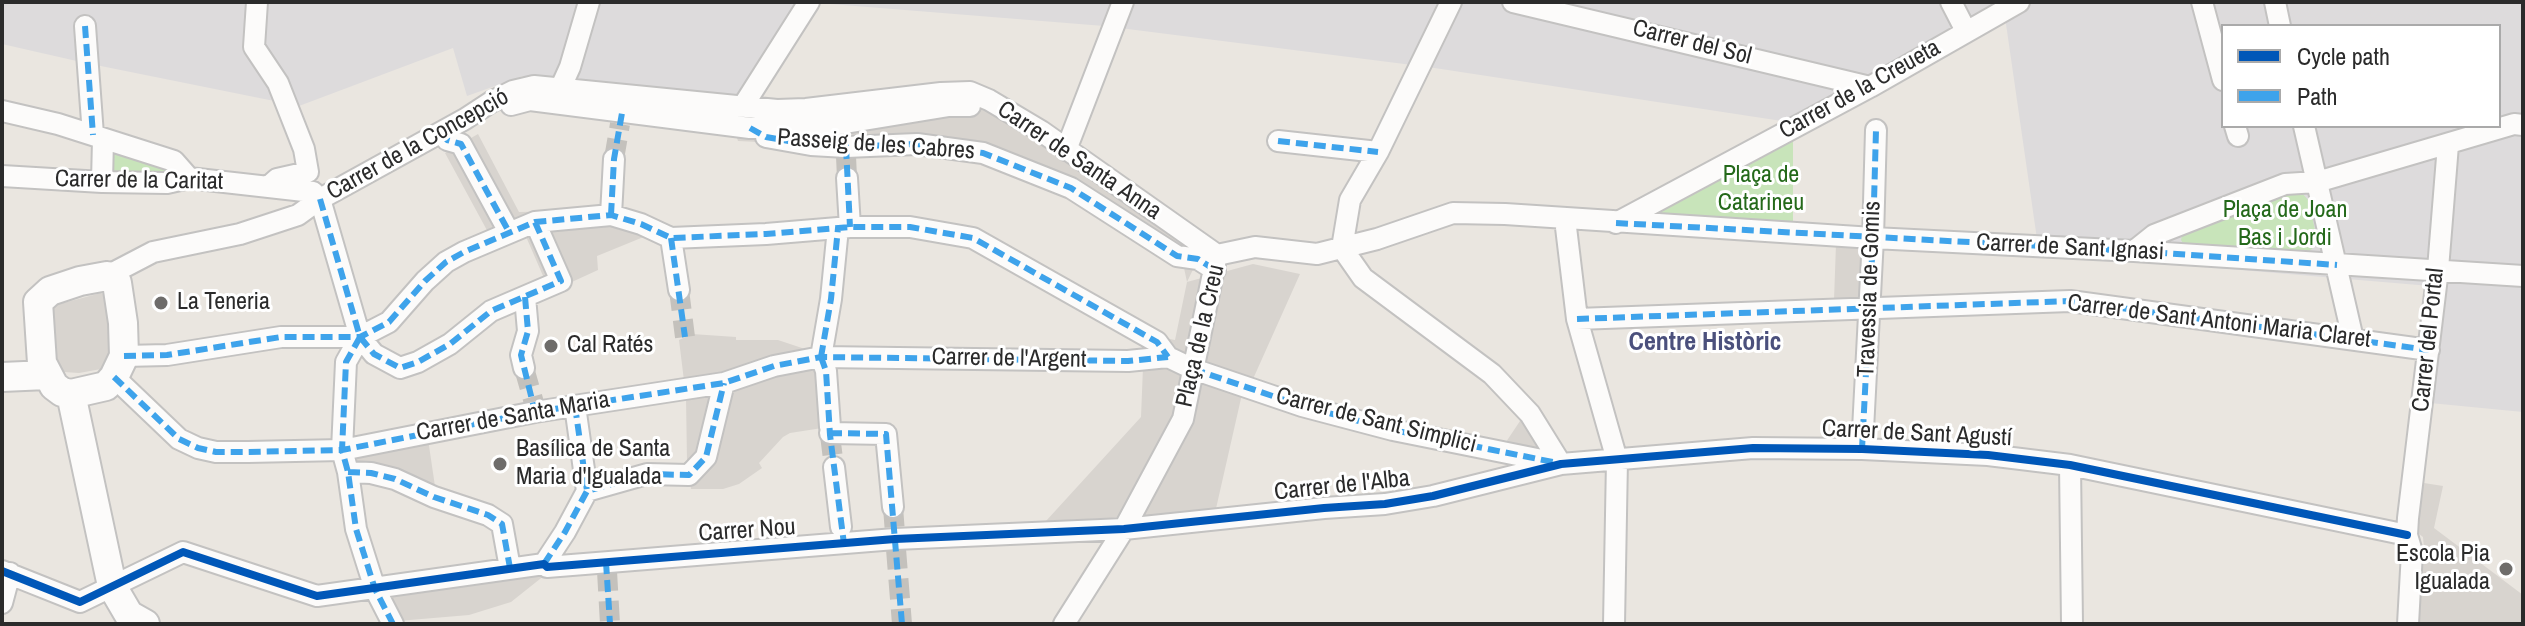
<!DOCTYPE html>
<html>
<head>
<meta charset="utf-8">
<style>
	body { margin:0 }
	#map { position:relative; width:2525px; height:626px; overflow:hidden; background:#eae6e0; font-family:"Archivo Narrow",sans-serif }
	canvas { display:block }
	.frame { position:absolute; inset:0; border:4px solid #2b2b2b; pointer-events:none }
	.legend { position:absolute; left:2221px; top:24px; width:280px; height:104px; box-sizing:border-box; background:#fff; border:2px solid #aaa; margin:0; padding:10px 14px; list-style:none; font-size:24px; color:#2b2b2b }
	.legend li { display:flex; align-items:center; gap:16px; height:40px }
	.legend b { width:40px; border:2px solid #aaa }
</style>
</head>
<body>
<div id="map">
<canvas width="2525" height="626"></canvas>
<div class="frame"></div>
<ul class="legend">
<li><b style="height:10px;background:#0057b8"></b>Cycle path</li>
<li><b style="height:10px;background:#3ea3eb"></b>Path</li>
</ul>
</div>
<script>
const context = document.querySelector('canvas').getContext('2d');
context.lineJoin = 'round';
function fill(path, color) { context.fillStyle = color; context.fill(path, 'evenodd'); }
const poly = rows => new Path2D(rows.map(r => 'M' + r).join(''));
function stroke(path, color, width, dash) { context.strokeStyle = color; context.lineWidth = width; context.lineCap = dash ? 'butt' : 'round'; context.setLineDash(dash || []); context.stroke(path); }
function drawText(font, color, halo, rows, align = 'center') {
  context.font = font + ' "Archivo Narrow",sans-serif'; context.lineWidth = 6; context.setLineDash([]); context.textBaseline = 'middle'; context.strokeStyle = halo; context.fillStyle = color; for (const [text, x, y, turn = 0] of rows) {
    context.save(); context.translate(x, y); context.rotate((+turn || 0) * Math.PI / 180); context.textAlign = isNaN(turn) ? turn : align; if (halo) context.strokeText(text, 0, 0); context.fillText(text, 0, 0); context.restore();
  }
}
fill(poly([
	[2,2,2523,2,2523,412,2430,403,2442,287,2039,253,2005,17,1808,125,1428,67,1104,26,818,3,753,103,606,90,523,76,467,96,453,48,299,106,81,62,2,44],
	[2223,26,2499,26,2499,126,2223,126]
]), '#dddbdc');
fill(poly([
	[1793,136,1793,224,1659,219,1659,206],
	[103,139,189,178,102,182],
	[2292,191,2301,192,2309,201,2317,240,2316,245,2307,253,2184,245,2181,240,2183,232]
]), '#c8e4ba');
fill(poly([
	[975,106,1010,122,1189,244,1198,259,1187,282,1253,264,1300,274,1253,379,1242,394,1215,513,1046,521,1141,417,1143,367,1159,337,1175,340,1187,282,1184,268,1177,256,1071,188,983,153,738,141,733,126],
	[478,134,519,212,608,210,646,236,597,256,598,270,550,292,524,232,489,234,445,153],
	[1836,244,1864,246,1863,300,1834,300],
	[101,293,106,296,112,356,107,365,101,369,79,373,64,372,56,364,52,306],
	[692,334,736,337,736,340,778,340,814,352,835,426,790,433,783,437,759,463,762,468,739,484,723,489,691,489,687,461,686,397,679,340],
	[1524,415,1548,456,1504,445],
	[428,439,436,493,359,471,342,450],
	[2424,483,2443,486,2434,528,2523,595,2523,624,2418,624,2424,548,2423,537,2414,530,2418,489],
	[510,568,545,575,511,602,469,615,398,621,375,589]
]), '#d8d4cf');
stroke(poly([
	[846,156,847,178],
	[614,159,620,124],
	[679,290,685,337],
	[524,368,534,403],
	[830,435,834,467],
	[893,507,895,533],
	[896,549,902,624],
	[607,571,610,624]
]), '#c4c1bc', 20, [20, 10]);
const street = poly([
	[257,2,254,47,278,83,304,149,308,172,277,179,268,187],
	[1451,2,1378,152,1350,200,1342,248,1363,278,1492,374,1530,414,1561,464],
	[1513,2,1870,87],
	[1951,2,1966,31],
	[2202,2,2223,80],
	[2275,2,2280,26],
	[85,26,93,135],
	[561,87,570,67,589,2],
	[511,105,530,100,750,128,821,127,949,106,970,106],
	[743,106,809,2],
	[2,111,58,124,174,161,189,178],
	[2235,126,2238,136],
	[2304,126,2353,339],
	[442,132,447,140,461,144,509,232],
	[766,137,811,145,846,147,917,144,983,153,1071,188,1177,256,1198,259,1215,270],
	[1278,141,1378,152],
	[1066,150,1123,2],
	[2,176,102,182,167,183,189,178,313,192,320,199,360,337,374,354,400,368,418,362,450,344,491,311,561,281,535,222],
	[847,178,850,227],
	[102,182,103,139],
	[611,215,614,159],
	[1565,219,1577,319,1617,460,1614,624],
	[1616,223,1870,87,2019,2],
	[671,238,679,290],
	[2134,251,2154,235,2285,184,2317,182,2514,124,2523,125],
	[1217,255,1255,247,1317,254,1377,239,1453,213,1505,214,1873,238,2134,251,2523,276],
	[107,276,153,252,240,234,298,215,320,199,465,119,491,102,513,91,534,86,777,110,806,109,941,93,970,92,989,100,1041,131,1217,255],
	[1577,319,2070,301,2429,350],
	[360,337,346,362,342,450,348,472,356,529,375,589,393,624],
	[124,356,167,355,281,337,360,337,389,322,425,281,446,262,464,252,535,222,611,215,641,224,671,238,766,234,850,227,910,227,973,238,1157,342,1168,357],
	[821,357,831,299,838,228],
	[821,357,826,371,830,427],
	[524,368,521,355,528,331,525,297],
	[114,377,179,439,198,448,216,452,248,452,342,450,535,412,724,383,774,366,821,357,1128,361,1168,357,1193,369,1302,406,1393,430,1557,463],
	[575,406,587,491],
	[830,433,886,434,893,507],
	[1862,449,1873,238,1876,130],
	[2070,465,2072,624],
	[834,467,841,527],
	[348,472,371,473,395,479,434,497,488,515,502,524,510,568],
	[544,564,565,532,587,491,647,474,689,475,706,457,724,383],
	[2,571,80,602,183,552,317,596,544,564,547,567,895,539,1124,529,1324,508,1385,504,1433,496,1561,464,1753,448,1862,449,1988,455,2070,465,2407,535],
	[2,603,10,573],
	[1064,624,1124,529,1183,419,1216,259],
	[2408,624,2412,552,2407,535,2408,518,2438,269,2448,145]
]);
const secondary = poly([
	[107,276,117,283,123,323,124,356,114,377,106,386,71,394,62,392,54,386,42,363,38,302,50,291,80,281,107,276],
	[2,377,47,375],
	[71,394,112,586,129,615,145,624]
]);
stroke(street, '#c3c2c1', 24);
stroke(secondary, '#c3c2c1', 32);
stroke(street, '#fcfbfa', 20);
stroke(secondary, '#fcfbfa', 28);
stroke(poly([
	[85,26,93,135],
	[750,128,766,137,811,145,846,147,917,144,983,153,1071,188,1177,256,1198,259,1215,270],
	[442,132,447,140,461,144,509,232],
	[1278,141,1378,152],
	[846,147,850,227],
	[320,199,360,337,374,354,400,368,418,362,450,344,491,311,561,281,535,222],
	[611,215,614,159,622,113],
	[1616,223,2134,251,2337,265],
	[671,238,685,337],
	[525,297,528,331,521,355,535,412],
	[1577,319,2070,301,2429,350],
	[360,337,346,362,342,450,348,472,356,529,375,589,393,624],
	[124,356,167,355,281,337,360,337,389,322,425,281,446,262,464,252,535,222,611,215,641,224,671,238,766,234,850,227,910,227,973,238,1157,342,1168,357],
	[821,357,826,371,830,435,844,544],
	[821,357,831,299,838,228],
	[1193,369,1302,406,1393,430,1553,462],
	[114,377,179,439,198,448,216,452,248,452,342,450,535,412,724,383,774,366,821,357,1128,361,1168,357],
	[575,406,587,491],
	[830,433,886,434,902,624],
	[1862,449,1873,238,1876,130],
	[348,472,371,473,395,479,434,497,488,515,502,524,510,568],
	[606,562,610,624],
	[544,564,565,532,587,491,647,474,689,475,706,457,724,383]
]), '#3ea3eb', 6, [12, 6]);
stroke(poly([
	[2,571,80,602,183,552,317,596,544,564,547,567,895,539,1124,529,1324,508,1385,504,1433,496,1561,464,1753,448,1862,449,1988,455,2070,465,2407,535]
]), '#0057b8', 8);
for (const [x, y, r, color] of [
	[161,303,8,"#6e6c6a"],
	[551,346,8,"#6e6c6a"],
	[500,464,8,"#6e6c6a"],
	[2506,569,8,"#6e6c6a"]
]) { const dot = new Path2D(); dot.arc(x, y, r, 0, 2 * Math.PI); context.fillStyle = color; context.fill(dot); stroke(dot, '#fff', 3); }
drawText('24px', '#2b2b2b', '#fff', [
	["Carrer del Sol",1692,43,14],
	["Carrer de la Creueta",1860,90,-29],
	["Carrer de la Concepció",418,145,-29],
	["Passeig de les Cabres",876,145,4],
	["Carrer de Santa Anna",1079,161,34],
	["Carrer de la Caritat",139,181,1],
	["Carrer de Sant Ignasi",2070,248,3],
	["Travessia de Gomis",1870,289,-88],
	["Carrer de Sant Antoni Maria Claret",2219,322,7],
	["Plaça de la Creu",1201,336,-77],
	["Carrer del Portal",2429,340,-84],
	["Carrer de l'Argent",1009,359,1],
	["Carrer de Santa Maria",513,417,-10],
	["Carrer de Sant Simplici",1376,421,14],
	["Carrer de Sant Agustí",1917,434,3],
	["Carrer de l'Alba",1342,486,-6],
	["Carrer Nou",747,531,-4]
]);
drawText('24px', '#24691a', '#fff', [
	["Plaça de",1761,176],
	["Catarineu",1761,204],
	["Plaça de Joan",2285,211],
	["Bas i Jordi",2285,239]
]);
drawText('24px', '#2b2b2b', '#fff', [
	["La Teneria",177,303],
	["Cal Ratés",567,346],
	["Basílica de Santa",516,450],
	["Maria d'Igualada",516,478],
	["Escola Pia",2490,555,"right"],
	["Igualada",2490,583,"right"]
], 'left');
drawText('bold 26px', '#4b507c', '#fff', [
	["Centre Històric",1705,343]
]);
</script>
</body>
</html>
